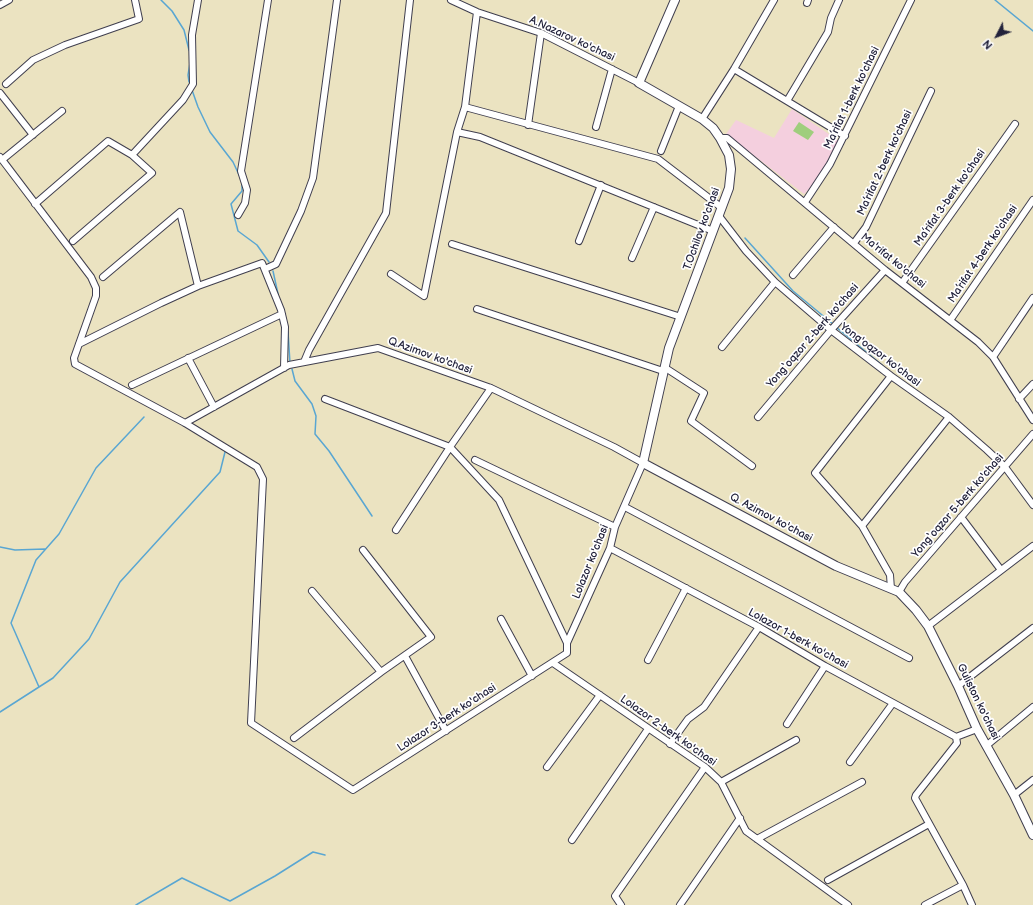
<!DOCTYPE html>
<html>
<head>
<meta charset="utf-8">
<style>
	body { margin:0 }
	#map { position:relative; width:1033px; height:905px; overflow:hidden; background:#ebe3c1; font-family:"Balsamiq Sans",sans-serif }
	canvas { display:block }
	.north { position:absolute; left:977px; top:16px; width:40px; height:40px; -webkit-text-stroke:3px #fff; paint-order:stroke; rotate:228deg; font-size:11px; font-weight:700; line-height:16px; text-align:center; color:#22223b }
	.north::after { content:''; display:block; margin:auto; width:14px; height:18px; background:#22223b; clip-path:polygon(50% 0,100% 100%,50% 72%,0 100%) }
</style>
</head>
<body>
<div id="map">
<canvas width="1033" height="905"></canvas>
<div class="north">N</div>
</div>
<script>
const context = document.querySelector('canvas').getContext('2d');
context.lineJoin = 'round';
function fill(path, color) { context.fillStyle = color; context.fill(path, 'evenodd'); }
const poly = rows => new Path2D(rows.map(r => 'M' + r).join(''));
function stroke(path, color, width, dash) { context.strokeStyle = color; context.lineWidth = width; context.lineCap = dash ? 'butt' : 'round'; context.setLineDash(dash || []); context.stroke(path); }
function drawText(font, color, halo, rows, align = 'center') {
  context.font = font + ' "Balsamiq Sans",sans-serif'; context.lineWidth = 3.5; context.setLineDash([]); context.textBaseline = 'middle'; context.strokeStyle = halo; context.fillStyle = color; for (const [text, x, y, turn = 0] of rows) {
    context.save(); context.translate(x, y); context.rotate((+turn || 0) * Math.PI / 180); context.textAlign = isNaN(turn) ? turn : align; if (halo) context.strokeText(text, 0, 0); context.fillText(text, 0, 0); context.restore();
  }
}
fill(poly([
	[792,109,839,141,815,183,804,194,726,134,736,120,774,138]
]), '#f4cfde');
fill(poly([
	[799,122,814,132,808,140,793,131]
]), '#9fce7d');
stroke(poly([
	[161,0,172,11,184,30,189,50],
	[995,0,1033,31],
	[189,82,188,75,190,63],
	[192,90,198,107,210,132,233,162,241,179],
	[242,182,242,191,231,204,238,231,257,245,269,262],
	[745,238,793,291,833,324],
	[273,271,278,294],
	[284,313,287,325],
	[836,327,882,365],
	[288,332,290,363],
	[292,369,295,381,312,404,316,416,315,434,329,451,372,516],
	[0,547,15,550,45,549],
	[39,687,11,623,36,560,59,534,96,468,144,417],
	[0,712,53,678,89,639,120,582,220,472,225,452],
	[136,905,182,878,230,901,275,876,313,852,325,855]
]), '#59a6d2', 1.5);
const minor = poly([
	[451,0,477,12,541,33,639,83],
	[807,3,808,0],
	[0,5,9,0],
	[477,12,465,107,457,132,480,137,713,231],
	[734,69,845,136],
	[6,84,33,60,65,45,139,19,135,0],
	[0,93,33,135],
	[787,101,828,32,831,18,839,0],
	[465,107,658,159,722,208],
	[702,119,734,69,774,0],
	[528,125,541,33],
	[596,127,612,69],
	[720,138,727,138,885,270,978,342,993,357,1033,420],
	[661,151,679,106],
	[132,155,183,100,193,84,192,35,198,0],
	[0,157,91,277,96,288,96,296,74,358,75,364,185,423,257,467,263,479,251,723,353,790,567,653,567,643,610,548,615,527,643,463,614,447,491,388,378,348,289,365,185,423],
	[2,160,62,111],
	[805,202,830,164,911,0],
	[35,204,108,141,132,155,152,173,73,241],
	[238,215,245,203,247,190,241,171,268,0],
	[719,216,746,251,775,282,831,330,891,376,949,417,987,450,1005,467,1033,505],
	[579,241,601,185],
	[854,243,866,227,931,91],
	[452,244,681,317],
	[632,258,654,207],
	[265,269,276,264,301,211,313,178,337,0],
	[391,274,424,296,457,132],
	[793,275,834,227],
	[103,277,180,212,198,286],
	[902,283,1015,124],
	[477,309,663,371],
	[951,319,1033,200],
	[79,344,161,303,198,286,262,263,281,310,285,327,284,368],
	[722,347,775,282],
	[993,357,1033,298],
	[188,358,214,407],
	[304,362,309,350,386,213,410,0],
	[664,367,704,393,691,421,752,466],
	[132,385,282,314],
	[325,399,450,447,499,500,567,643],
	[1019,399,1033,384],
	[758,417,831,330,885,270],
	[475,460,615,527],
	[625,507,909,658],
	[961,517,1001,570],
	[862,526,949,417],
	[396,530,452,444,491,388],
	[610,548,759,627,825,666,956,737,977,729],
	[891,589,890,575,862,526,815,473,891,376],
	[312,591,381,672],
	[899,592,905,582,1033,434],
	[501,619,532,676],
	[928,626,1033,546],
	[405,656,446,731],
	[648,660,686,588],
	[553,663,705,767,721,782,746,831,848,905],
	[958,686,1033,628],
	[787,724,825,666],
	[956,737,957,743,916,795,915,798,963,885,972,905],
	[294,738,381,672,431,637,363,550],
	[670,744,688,719,704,707,759,627],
	[986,746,1033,707],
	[850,762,893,703],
	[547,767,600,695],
	[721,782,796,740],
	[1014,795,1033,780],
	[757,839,862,782],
	[572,840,648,729],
	[828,880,929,824],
	[621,905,615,896,705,767],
	[680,905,740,818],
	[925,905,963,885]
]);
const secondary = poly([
	[675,0,639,83,702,119,713,128,720,138,729,155,731,169,729,188,669,348,643,463,836,566,899,592,916,610,928,626,958,686,977,729,1014,795,1033,835]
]);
stroke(minor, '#403f4f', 8);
stroke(secondary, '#403f4f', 10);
stroke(minor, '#fff', 6);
stroke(secondary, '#fff', 8);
drawText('11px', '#22223b', '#fff', [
	["A.Nazarov ko'chasi",572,39,25],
	["Ma’rifat 1-berk ko'chasi",852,98,-64],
	["Ma’rifat 2-berk ko'chasi",885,163,-65],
	["Ma’rifat 3-berk ko'chasi",950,198,-55],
	["T.Ochilov ko'chasi",702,229,-70],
	["Ma’rifat 4-berk ko'chasi",983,254,-56],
	["Ma'rifat ko'chasi",893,261,39],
	["Yong‘oqzor 2-berk ko'chasi",813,336,-49],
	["Yong'oqzor ko'chasi",880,355,37],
	["Q.Azimov ko'chasi",430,356,20],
	["Yong‘oqzor 5-berk ko'chasi",958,506,-49],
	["Q. Azimov ko'chasi",771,518,28],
	["Lolazor ko'chasi",591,562,-68],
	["Lolazor 1-berk ko'chasi",798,639,29],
	["Guliston ko'chasi",978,702,64],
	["Lolazor 3-berk ko'chasi",447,718,-33],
	["Lolazor 2-berk ko'chasi",668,731,35]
]);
</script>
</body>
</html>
